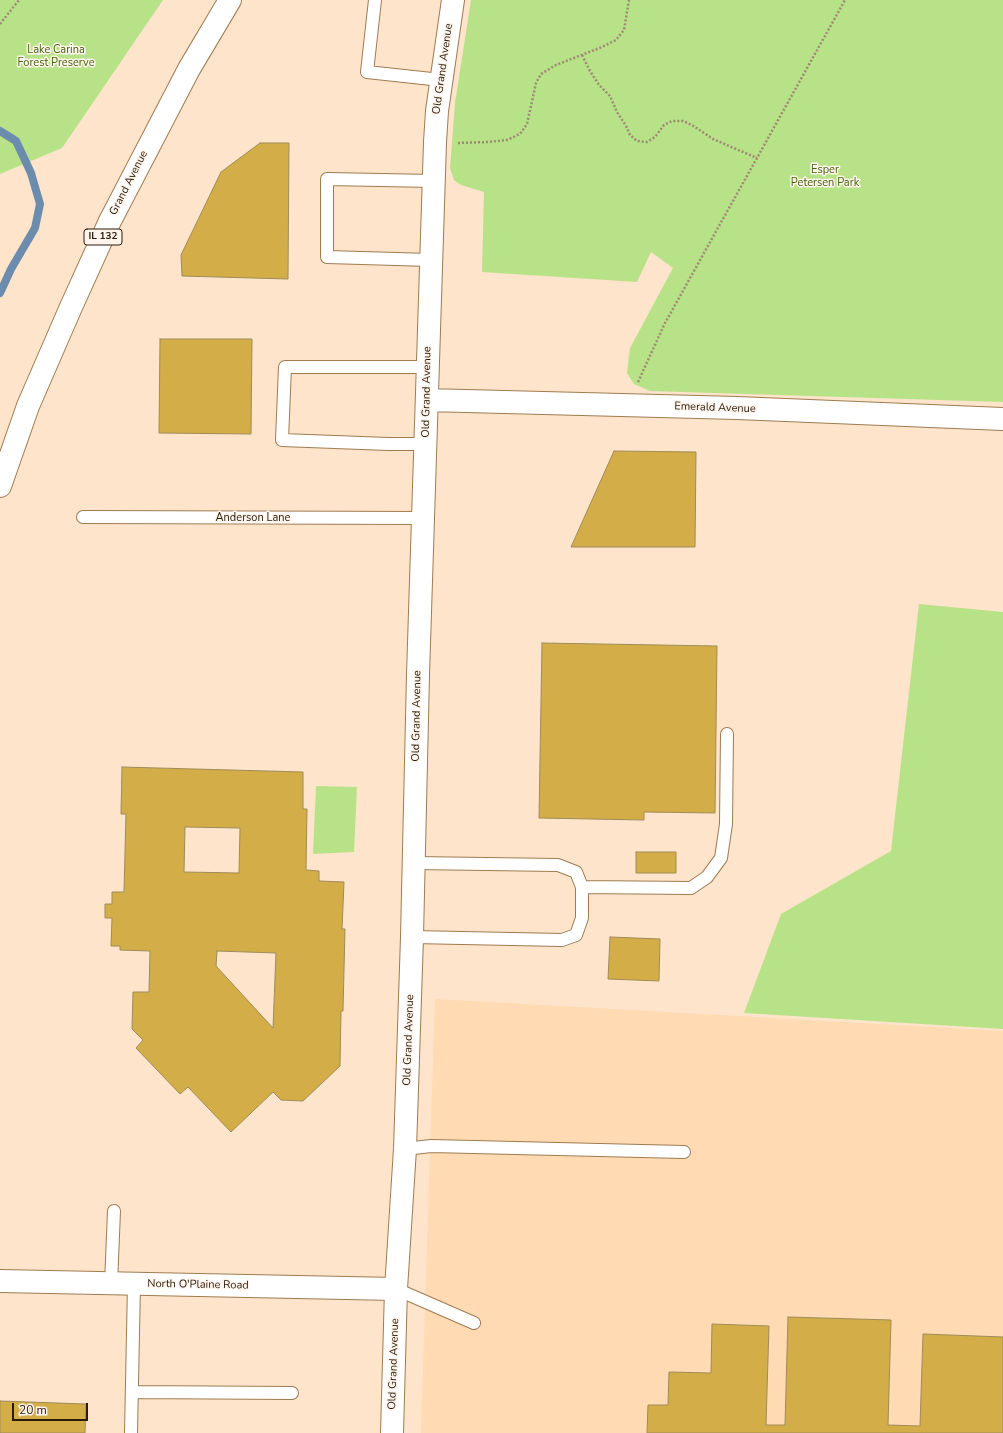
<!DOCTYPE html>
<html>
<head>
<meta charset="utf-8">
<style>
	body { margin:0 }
	#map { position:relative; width:1003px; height:1433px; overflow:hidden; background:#fde4ca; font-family:"Nunito Sans",sans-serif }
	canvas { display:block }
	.scale { position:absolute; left:12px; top:1403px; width:76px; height:18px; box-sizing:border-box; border:2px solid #2a1b0a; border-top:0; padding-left:5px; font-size:12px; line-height:14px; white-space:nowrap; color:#2a1b0a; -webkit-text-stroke:3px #fdf4ec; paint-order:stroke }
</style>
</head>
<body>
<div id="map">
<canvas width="1003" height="1433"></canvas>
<div class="scale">20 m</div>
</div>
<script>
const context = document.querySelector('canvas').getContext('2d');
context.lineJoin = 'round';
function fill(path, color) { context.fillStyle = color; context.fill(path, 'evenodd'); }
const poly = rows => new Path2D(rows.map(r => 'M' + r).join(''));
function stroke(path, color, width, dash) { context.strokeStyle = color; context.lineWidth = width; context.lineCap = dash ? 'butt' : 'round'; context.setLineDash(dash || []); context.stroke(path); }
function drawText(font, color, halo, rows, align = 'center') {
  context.font = font + ' "Nunito Sans",sans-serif'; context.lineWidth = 3; context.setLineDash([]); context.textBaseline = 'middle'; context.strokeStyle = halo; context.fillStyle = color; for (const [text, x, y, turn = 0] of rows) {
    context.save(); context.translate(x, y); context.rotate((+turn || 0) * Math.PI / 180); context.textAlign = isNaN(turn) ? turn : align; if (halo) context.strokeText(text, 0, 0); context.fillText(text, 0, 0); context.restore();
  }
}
fill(poly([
	[435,999,1003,1031,1003,1433,421,1433]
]), '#ffdab2');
fill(poly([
	[0,0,163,0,62,148,0,174],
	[471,0,1003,0,1003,402,650,391,634,384,627,373,630,348,673,268,651,252,637,282,482,272,484,192,461,185,454,180,450,168,455,103],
	[919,604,1003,612,1003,1029,744,1013,781,914,891,851],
	[316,786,357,787,354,852,313,854]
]), '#b8e287');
stroke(poly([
	[0,131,16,141,31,173,40,204,35,228,11,269,0,293]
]), '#6c8cad', 8);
const building = poly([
	[260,143,289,143,288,279,182,276,181,255,221,172,260,143],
	[160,339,252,339,251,434,159,433,160,339],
	[614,451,696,452,695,547,571,547,614,451],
	[542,643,717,646,715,813,644,812,644,820,539,818,542,643],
	[122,767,303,772,303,809,307,809,306,870,319,871,319,881,344,882,342,929,345,929,343,1011,341,1011,340,1066,303,1101,281,1100,273,1092,231,1132,188,1087,180,1094,136,1048,143,1040,132,1029,133,992,149,992,150,951,120,950,120,946,111,946,112,918,105,918,105,904,112,904,112,892,124,892,126,814,121,814,122,767],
	[185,827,240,828,239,873,184,872,185,827],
	[217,951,276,953,273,1028,216,966,217,951],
	[636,852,676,852,676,873,636,873,636,852],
	[610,937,660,939,659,981,608,979,610,937],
	[788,1317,891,1320,888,1425,920,1426,923,1334,1003,1337,1003,1433,647,1433,648,1405,668,1405,669,1372,711,1373,712,1324,769,1326,766,1425,785,1425,788,1317],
	[0,1401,86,1404,85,1433,0,1433,0,1401]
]);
fill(building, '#d3ae48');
stroke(building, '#9f8b58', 1);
const lane = poly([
	[375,0,367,72,441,80],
	[431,260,327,257,327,179,434,181],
	[426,444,388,444,282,440,285,367,428,367],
	[83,517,423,518],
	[414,863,558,865,576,872,582,887,691,888,707,877,721,858,726,824,727,734],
	[412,937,562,940,576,935,582,918,582,887],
	[405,1149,431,1146,684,1152],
	[111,1284,114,1211],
	[396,1289,474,1323],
	[132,1392,292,1393],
	[131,1433,134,1284]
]);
const street = poly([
	[427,400,737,408,1003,419],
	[392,1433,396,1289,405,1149,412,937,418,675,435,142,437,111,453,0]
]);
const secondary = poly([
	[0,1281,396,1289]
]);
const primary = poly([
	[0,486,28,406,71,307,110,221,189,69,230,0]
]);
stroke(lane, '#a07b51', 14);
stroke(street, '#a07b51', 24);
stroke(secondary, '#a07b51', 24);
stroke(primary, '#a07b51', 24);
stroke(poly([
	[0,24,19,0],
	[582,55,590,71,599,85,610,96,617,112,626,126,630,135,637,141,647,142,655,137,664,125,672,121,683,121,692,125,713,139,757,158],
	[458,143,488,142,507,140,520,134,527,124,536,83,541,74,556,65,602,47,616,40,624,30,629,0],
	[638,382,665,323,845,0]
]), '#9e8973', 2.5, [2, 2]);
stroke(lane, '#fff', 12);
stroke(street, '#fff', 22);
stroke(secondary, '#fff', 22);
stroke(primary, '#fff', 22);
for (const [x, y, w] of [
	[103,237,38]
]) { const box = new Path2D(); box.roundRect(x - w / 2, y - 8, w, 16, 3); context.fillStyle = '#fdf4ec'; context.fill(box); stroke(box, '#2a1b0a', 1); }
drawText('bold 10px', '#2a1b0a', null, [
	["IL 132",103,237]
]);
drawText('11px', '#42610d', '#fdf4ec', [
	["Lake Carina",56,50],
	["Forest Preserve",56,63],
	["Esper",825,170],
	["Petersen Park",825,183]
]);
drawText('11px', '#2a1b0a', '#fdf4ec', [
	["Old Grand Avenue",443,69,-82],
	["Grand Avenue",129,183,-63],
	["Old Grand Avenue",427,392,-89],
	["Emerald Avenue",715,408,2],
	["Anderson Lane",253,518],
	["Old Grand Avenue",417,716,-89],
	["Old Grand Avenue",409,1040,-88],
	["North O'Plaine Road",198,1285,1],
	["Old Grand Avenue",394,1364,-88]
]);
</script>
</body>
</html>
